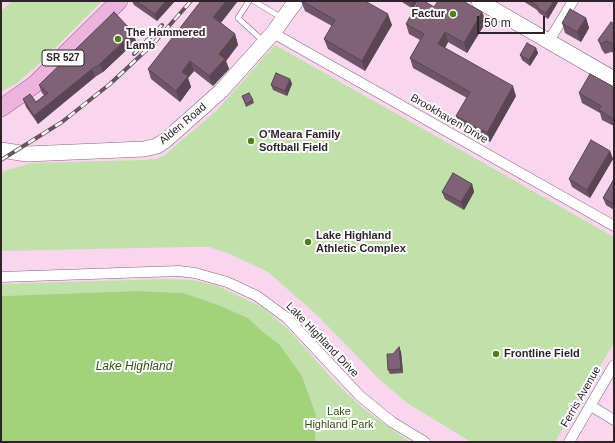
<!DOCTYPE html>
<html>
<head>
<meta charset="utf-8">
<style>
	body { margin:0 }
	#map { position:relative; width:615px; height:443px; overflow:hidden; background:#f9d6ed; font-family:Helvetica,sans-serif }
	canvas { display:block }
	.frame { position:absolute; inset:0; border:2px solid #30232b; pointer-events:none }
	.scale { position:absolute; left:477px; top:16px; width:68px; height:18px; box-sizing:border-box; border:2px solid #30232b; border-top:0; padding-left:5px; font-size:12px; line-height:14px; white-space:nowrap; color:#30232b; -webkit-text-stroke:3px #fff; paint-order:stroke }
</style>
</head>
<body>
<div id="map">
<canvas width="615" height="443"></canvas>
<div class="frame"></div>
<div class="scale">50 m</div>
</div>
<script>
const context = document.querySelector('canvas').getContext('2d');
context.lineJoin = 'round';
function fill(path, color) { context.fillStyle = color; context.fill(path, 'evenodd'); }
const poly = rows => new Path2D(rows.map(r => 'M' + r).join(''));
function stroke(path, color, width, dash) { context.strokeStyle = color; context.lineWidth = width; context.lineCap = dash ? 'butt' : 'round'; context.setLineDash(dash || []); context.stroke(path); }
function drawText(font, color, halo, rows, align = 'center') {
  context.font = font + ' Helvetica,sans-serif'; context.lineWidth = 4; context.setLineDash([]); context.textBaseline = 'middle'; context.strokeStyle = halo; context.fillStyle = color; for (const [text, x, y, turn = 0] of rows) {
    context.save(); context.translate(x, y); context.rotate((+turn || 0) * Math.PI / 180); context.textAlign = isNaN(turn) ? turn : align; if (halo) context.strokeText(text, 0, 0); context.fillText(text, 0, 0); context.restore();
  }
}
fill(poly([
	[12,1,102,1,39,64,17,83,1,92,1,11],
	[275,45,614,237,614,343,555,442,471,442,407,403,379,379,317,315,268,272,228,253,209,247,187,247,1,251,1,172,32,163,143,160,156,159,165,155,217,110],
	[164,279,193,280,218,286,262,307,289,330,335,382,364,409,410,442,315,442,316,415,302,376,280,345,262,331,248,318,183,293,137,291,1,296,1,284]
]), '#c0e1a9');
fill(poly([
	[137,291,183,293,218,305,248,318,262,331,280,345,302,376,316,415,315,442,1,442,1,296]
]), '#a2d37a');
const lane = poly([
	[249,1,238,18,263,41],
	[254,1,282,18]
]);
const street = poly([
	[273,33,614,226],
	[549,41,573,1],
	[1,277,179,271,195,273,227,282,257,296,287,318,360,396,392,422,425,442],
	[591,406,614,420],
	[569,442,614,365]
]);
const secondary = poly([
	[479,1,614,79],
	[1,150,27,154,144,149,157,146,166,140,221,91,273,33,296,1]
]);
const primary = poly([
	[1,108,34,85,119,1]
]);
stroke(lane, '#836579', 6);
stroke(street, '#836579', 11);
stroke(secondary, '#836579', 16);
stroke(primary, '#a2618f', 18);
stroke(lane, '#fff', 5);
stroke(street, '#fff', 10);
stroke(secondary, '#fff', 15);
stroke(primary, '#ecb4dc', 17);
const rail = poly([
	[134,54,162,25],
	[1,160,62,122,110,84,154,43,191,1]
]);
stroke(rail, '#675460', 4);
stroke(rail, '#fff', 2.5, [8]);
fill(poly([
	[132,1,175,1,157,21,134,5],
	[301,1,365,1,392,25,365,71,328,49,324,39,332,26,305,11],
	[402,1,418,1,413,9,402,2],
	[523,1,557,1,558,2,548,19,539,13,537,10],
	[482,12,486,22,467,53,448,42,445,48,516,96,490,142,460,125,456,116,467,98,413,68,410,58,420,40,409,34,406,24],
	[586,18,589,28,581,42,565,33,562,23],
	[221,23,235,34,238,45,226,61,229,69,213,86,194,71,188,78,191,87,180,102,151,79,148,69],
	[614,24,614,53,611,52,605,54,602,50,598,40],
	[136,41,103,72,95,77,38,124,26,107,23,99,36,102,44,95,42,93,39,85],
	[536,48,538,53,530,66,522,60,520,55],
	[290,79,292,84,287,96,273,90,271,85],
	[614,87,614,126,602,120,600,113,582,103,579,93],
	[242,96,253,100,254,103,246,107],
	[610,151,613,159,590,198,572,187,569,179],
	[614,179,614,210,606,205,603,198],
	[472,184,474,192,464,210,445,199,442,192],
	[399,347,401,352,403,373,390,374,388,370,393,354]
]), '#6e5465');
fill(poly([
	[166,1,175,1,157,21,155,14],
	[226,1,238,1,217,28,213,17],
	[413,1,418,1,413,9,411,4],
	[554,1,557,1,558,2,548,19,546,13],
	[482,12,486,22,467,53,464,43],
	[388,14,392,25,365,71,362,61],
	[586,18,589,28,581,42,577,32],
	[133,32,136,41,103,72,100,64],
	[445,32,448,42,442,54,438,44],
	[235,34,238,45,226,61,229,69,213,86,209,76,219,54],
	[536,48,538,53,530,66,529,60],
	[190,61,194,71,188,78,191,87,180,102,176,91,182,72],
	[92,69,95,77,38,124,34,116],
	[290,79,292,84,287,96,285,91],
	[513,86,516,96,490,142,487,133],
	[610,151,613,159,590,198,587,190],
	[472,184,474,192,464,210,461,202],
	[399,347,401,352,403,373,401,369]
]), '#5a4553');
const building = poly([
	[136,1,166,1,155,14,136,1],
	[201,1,226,1,213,17,235,34,219,54,225,59,209,76,190,61,182,72,188,76,176,91,148,69,201,1],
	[302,1,365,1,388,14,362,61,324,39,335,20,302,1],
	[407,1,413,1,411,4,407,1],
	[419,1,424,1,434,7,438,1,463,1,482,12,464,43,445,32,438,44,513,86,487,133,456,116,470,92,410,58,424,34,406,24,419,1],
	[530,1,554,1,546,13,537,8,538,6,530,1],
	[570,9,586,18,577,32,562,23,570,9],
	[114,12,133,32,100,64,92,69,34,116,23,99,30,94,36,102,48,93,39,85,114,12],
	[611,22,614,24,614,45,607,41,601,44,598,40,611,22],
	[527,43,536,48,529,60,520,55,527,43],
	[276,73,290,79,285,91,271,85,276,73],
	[590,74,614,87,614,119,599,110,601,106,579,93,590,74],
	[249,93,253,100,246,104,242,96,249,93],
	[591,140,610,151,587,190,569,179,591,140],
	[453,173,472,184,461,202,442,192,453,173],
	[614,179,614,204,603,198,614,179],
	[399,347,401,369,388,370,387,354,393,354,399,347]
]);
fill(building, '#806276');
stroke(building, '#5a4553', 1);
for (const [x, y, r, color] of [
	[453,14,4,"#508216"],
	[118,39,4,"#508216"],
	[251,141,4,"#508216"],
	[308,242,4,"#508216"],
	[496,354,4,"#508216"]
]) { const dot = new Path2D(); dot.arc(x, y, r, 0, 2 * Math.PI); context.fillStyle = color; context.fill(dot); stroke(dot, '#fff', 1.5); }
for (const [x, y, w] of [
	[63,58,42]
]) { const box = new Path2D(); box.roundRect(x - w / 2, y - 8, w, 16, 3); context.fillStyle = '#fff'; context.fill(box); stroke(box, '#30232b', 1); }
drawText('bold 10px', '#30232b', null, [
	["SR 527",63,58]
]);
drawText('bold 11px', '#30232b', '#fff', [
	["Factur",445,14,"right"],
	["The Hammered",126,33],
	["Lamb",126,46],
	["O’Meara Family",259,135],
	["Softball Field",259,148],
	["Lake Highland",316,236],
	["Athletic Complex",316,249],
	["Frontline Field",504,354]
], 'left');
drawText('11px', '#30232b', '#fff', [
	["Brookhaven Drive",449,119,30],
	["Alden Road",183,124,-40],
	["Lake Highland Drive",322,340,46],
	["Ferris Avenue",581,397,-60]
]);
drawText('11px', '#314f12', '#fff', [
	["Lake",339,412],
	["Highland Park",339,425]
]);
drawText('italic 12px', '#335215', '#fff', [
	["Lake Highland",134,367]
]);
</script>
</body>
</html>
